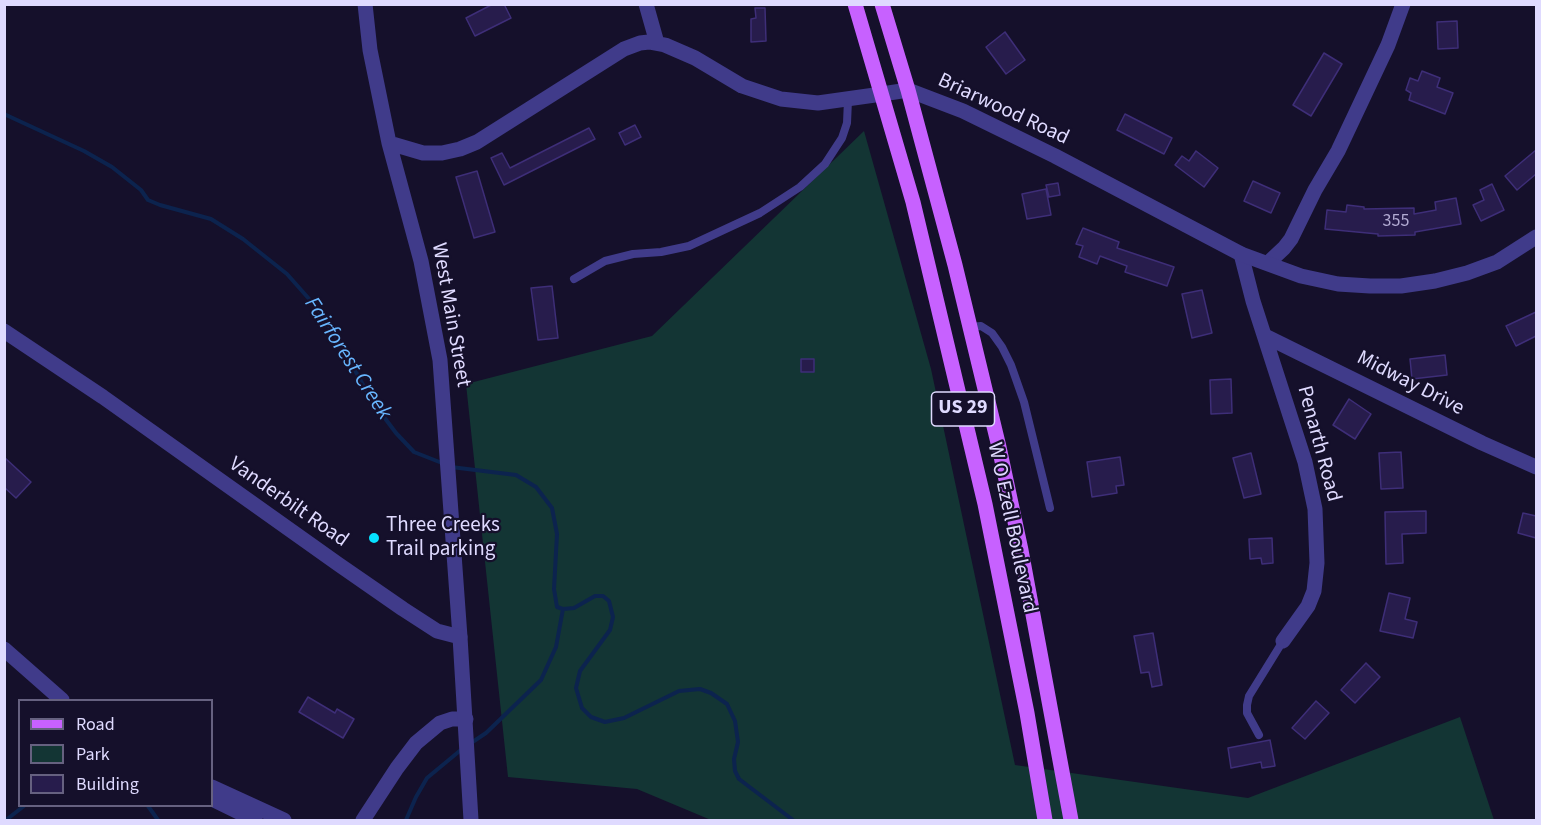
<!DOCTYPE html>
<html>
<head>
<meta charset="utf-8">
<style>
	body { margin:0 }
	#map { position:relative; width:1541px; height:825px; overflow:hidden; background:#15102b; font-family:"Source Sans 3",sans-serif }
	canvas { display:block }
	.frame { position:absolute; inset:0; border:6px solid #dfdaff; pointer-events:none }
	.legend { position:absolute; left:18px; top:699px; width:195px; height:108px; box-sizing:border-box; background:#15102b; border:2px solid #666180; margin:0; padding:8px 10px; list-style:none; font-size:18px; color:#dfdaff }
	.legend li { display:flex; align-items:center; gap:12px; height:30px }
	.legend b { width:30px; border:2px solid #666180 }
</style>
</head>
<body>
<div id="map">
<canvas width="1541" height="825"></canvas>
<div class="frame"></div>
<ul class="legend">
<li><b style="height:8px;background:#c761ff"></b>Road</li>
<li><b style="height:16px;background:#133534"></b>Park</li>
<li><b style="height:16px;background:#271c4c"></b>Building</li>
</ul>
</div>
<script>
const context = document.querySelector('canvas').getContext('2d');
context.lineJoin = 'round';
function fill(path, color) { context.fillStyle = color; context.fill(path, 'evenodd'); }
const poly = rows => new Path2D(rows.map(r => 'M' + r).join(''));
function stroke(path, color, width, dash) { context.strokeStyle = color; context.lineWidth = width; context.lineCap = dash ? 'butt' : 'round'; context.setLineDash(dash || []); context.stroke(path); }
function drawText(font, color, halo, rows, align = 'center') {
  context.font = font + ' "Source Sans 3",sans-serif'; context.lineWidth = 4.5; context.setLineDash([]); context.textBaseline = 'middle'; context.strokeStyle = halo; context.fillStyle = color; for (const [text, x, y, turn = 0] of rows) {
    context.save(); context.translate(x, y); context.rotate((+turn || 0) * Math.PI / 180); context.textAlign = isNaN(turn) ? turn : align; if (halo) context.strokeText(text, 0, 0); context.fillText(text, 0, 0); context.restore();
  }
}
fill(poly([
	[864,131,931,369,1015,765,1248,798,1460,717,1494,820,711,820,637,789,508,777,466,384,652,336]
]), '#133534');
stroke(poly([
	[4,114,84,151,112,167,141,190,148,200,160,205,211,219,243,239,287,274,318,309,341,345,372,401,396,433,414,452,442,463],
	[451,467,516,475,536,487,552,508,557,534,554,589,557,607,563,609],
	[563,609,574,608,595,596,603,596,609,601,613,617,610,630,580,671,576,688,582,708,591,717,605,722,624,718,679,691,700,689,711,693,727,704,735,721,738,742,734,759,735,771,739,779,793,820],
	[471,743,486,733,541,680,556,647,563,609],
	[148,806,158,820],
	[6,820,24,806],
	[406,820,416,797,427,778,462,749]
]), '#0c234e', 4);
const building = poly([
	[493,4,504,4,511,18,475,36,466,18,493,4],
	[755,8,765,8,766,41,751,42,751,19,756,18,755,8],
	[1457,21,1458,48,1438,49,1437,22,1457,21],
	[1005,32,1025,60,1006,74,986,47,1005,32],
	[1324,53,1342,64,1311,116,1293,105,1324,53],
	[1422,71,1440,78,1437,87,1453,93,1445,114,1409,100,1411,93,1406,90,1410,78,1418,81,1422,71],
	[1125,114,1172,138,1164,154,1117,130,1125,114],
	[635,125,641,137,625,145,619,133,635,125],
	[589,128,595,139,504,185,491,158,502,153,510,168,589,128],
	[1536,150,1536,174,1517,190,1505,176,1536,150],
	[1196,151,1218,168,1204,187,1175,165,1182,156,1189,161,1196,151],
	[477,171,495,232,474,238,456,177,477,171],
	[1253,181,1280,193,1271,213,1244,201,1253,181],
	[1058,183,1060,195,1049,197,1046,185,1058,183],
	[1492,184,1504,210,1481,221,1473,205,1484,200,1480,190,1492,184],
	[1046,189,1051,215,1027,219,1022,194,1046,189],
	[1456,198,1461,224,1415,232,1415,235,1378,236,1378,234,1325,229,1327,210,1346,212,1347,205,1364,207,1364,209,1414,208,1414,214,1436,210,1435,202,1456,198],
	[1083,228,1119,242,1117,248,1174,267,1167,286,1125,272,1127,266,1100,256,1097,264,1079,257,1083,246,1076,244,1083,228],
	[552,286,558,338,538,340,531,288,552,286],
	[1202,290,1212,333,1192,338,1182,294,1202,290],
	[1536,312,1536,336,1516,346,1506,326,1536,312],
	[1445,355,1447,375,1412,379,1410,359,1445,355],
	[801,359,814,359,814,372,801,372,801,359],
	[1231,379,1232,413,1211,414,1210,380,1231,379],
	[1349,399,1371,414,1355,439,1333,425,1349,399],
	[1401,452,1403,488,1381,489,1379,453,1401,452],
	[1251,453,1261,494,1244,498,1233,458,1251,453],
	[4,457,31,482,16,498,4,487,4,457],
	[1120,457,1124,485,1116,486,1117,493,1092,497,1087,462,1120,457],
	[1426,511,1426,533,1402,534,1403,563,1386,564,1385,512,1426,511],
	[1523,513,1536,516,1536,538,1518,533,1523,513],
	[1272,538,1273,563,1262,564,1261,558,1250,559,1249,539,1272,538],
	[1389,593,1410,598,1405,619,1417,622,1413,638,1380,631,1389,593],
	[1153,633,1162,685,1152,687,1149,672,1141,673,1134,636,1153,633],
	[1366,663,1380,677,1355,703,1341,690,1366,663],
	[308,697,335,713,337,709,354,719,343,738,299,712,308,697],
	[1316,701,1329,713,1305,739,1292,728,1316,701],
	[1270,740,1275,766,1262,768,1261,762,1231,768,1228,748,1270,740]
]);
fill(building, '#271c4c');
stroke(building, '#3e2e78', 1.5);
stroke(poly([
	[574,279,605,261,633,254,661,252,689,246,760,213,800,187,825,164,842,138,847,123,848,100],
	[969,327,981,326,992,333,1002,347,1011,365,1024,402,1050,508],
	[1259,735,1247,713,1247,705,1249,696,1283,641]
]), '#403b8a', 8);
stroke(poly([
	[365,4,370,50,389,143,421,261,440,360,460,637],
	[646,4,657,43],
	[389,143,423,153,442,153,460,149,477,142,624,49,640,43,649,42,665,45,695,58,742,86,781,99,818,103,882,94],
	[1241,254,1253,301,1305,462,1315,509,1317,563,1314,591,1308,606,1283,641],
	[1268,263,1284,248,1291,239,1315,190,1338,151,1388,45,1403,4],
	[1265,336,1482,443,1536,467],
	[4,649,62,700],
	[212,787,284,820],
	[212,799,255,820],
	[363,820,397,768,416,743,440,723,452,719,466,719]
]), '#403b8a', 15);
stroke(poly([
	[882,94,908,90,963,111,1055,156,1241,254,1301,276,1338,284,1370,286,1401,286,1435,281,1467,273,1497,262,1536,237],
	[4,331,103,397,338,564,403,609,437,631,460,637,471,820]
]), '#403b8a', 15);
stroke(poly([
	[855,4,913,202,985,504,1027,713,1045,820],
	[882,4,908,90,955,265,999,447,1021,550,1071,820]
]), '#c761ff', 15);
for (const [x, y, r, color] of [
	[374,538,6,"#06e1ff"]
]) { const dot = new Path2D(); dot.arc(x, y, r, 0, 2 * Math.PI); context.fillStyle = color; context.fill(dot); stroke(dot, '#15102b', 2); }
drawText('18px', '#b1aad2', null, [
	["355",1396,222]
]);
for (const [x, y, w] of [
	[963,409,63]
]) { const box = new Path2D(); box.roundRect(x - w / 2, y - 17, w, 34, 4.5); context.fillStyle = '#15102b'; context.fill(box); stroke(box, '#dfdaff', 1.5); }
drawText('bold 20px', '#dfdaff', null, [
	["US 29",963,409]
]);
drawText('21px', '#dfdaff', '#15102b', [
	["Briarwood Road",1003,110,25],
	["West Main Street",450,315,80],
	["Midway Drive",1410,384,27],
	["Penarth Road",1318,444,75],
	["Vanderbilt Road",288,503,35],
	["W O Ezell Boulevard",1011,528,78]
]);
drawText('21px', '#dfdaff', '#15102b', [
	["Three Creeks",386,526],
	["Trail parking",386,550]
], 'left');
drawText('italic 22px', '#68b6ff', '#15102b', [
	["Fairforest Creek",347,359,57]
]);
</script>
</body>
</html>
